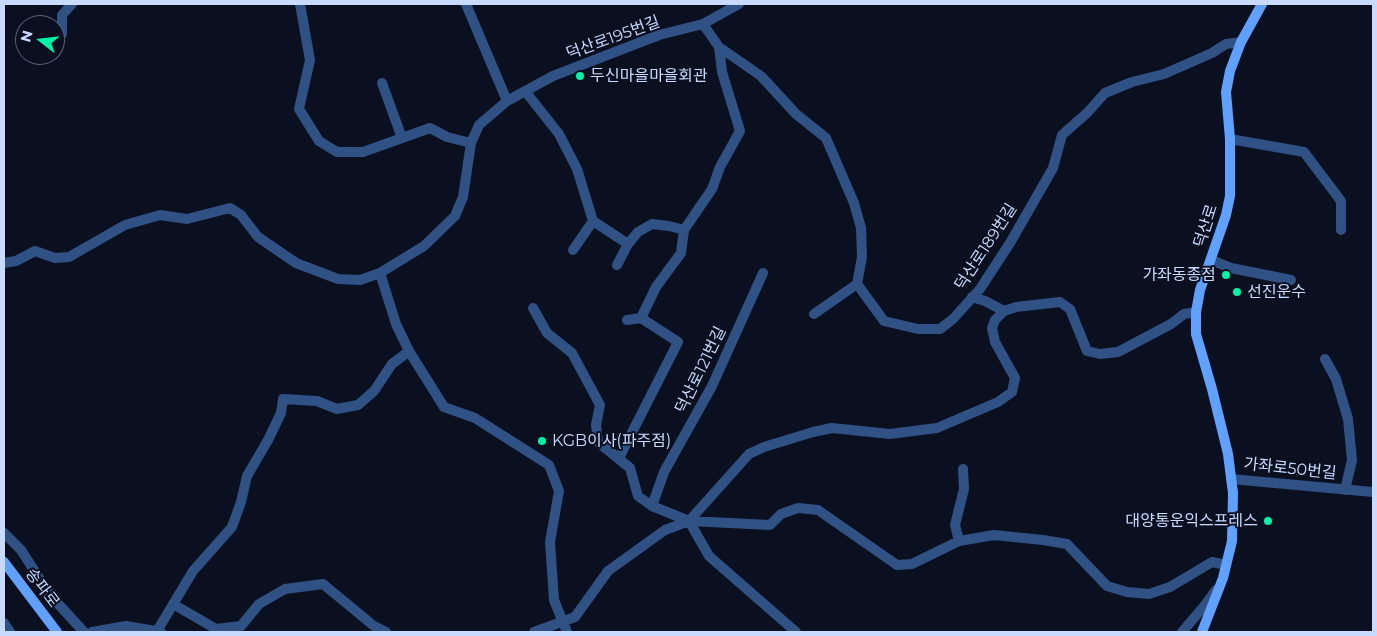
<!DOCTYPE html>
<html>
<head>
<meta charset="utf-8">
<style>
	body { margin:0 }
	#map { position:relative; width:1377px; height:636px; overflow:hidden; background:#0a1020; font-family:Montserrat,sans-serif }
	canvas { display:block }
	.frame { position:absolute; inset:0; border:5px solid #c9daff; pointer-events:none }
	.north { position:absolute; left:15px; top:15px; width:50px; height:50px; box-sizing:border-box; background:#0a1020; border:1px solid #566179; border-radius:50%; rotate:286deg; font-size:14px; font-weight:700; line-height:20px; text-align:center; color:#c9daff }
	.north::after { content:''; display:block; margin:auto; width:18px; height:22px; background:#00f4a5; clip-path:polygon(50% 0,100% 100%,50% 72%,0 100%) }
</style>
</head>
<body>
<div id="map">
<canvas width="1377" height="636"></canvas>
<div class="frame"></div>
<div class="north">N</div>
</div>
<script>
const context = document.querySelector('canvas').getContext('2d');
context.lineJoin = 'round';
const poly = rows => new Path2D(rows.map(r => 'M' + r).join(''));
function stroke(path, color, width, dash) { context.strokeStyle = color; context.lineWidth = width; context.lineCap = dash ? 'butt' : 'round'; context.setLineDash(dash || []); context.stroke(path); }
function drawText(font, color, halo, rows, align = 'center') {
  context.font = font + ' Montserrat,"Noto Sans KR",sans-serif'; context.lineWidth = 4; context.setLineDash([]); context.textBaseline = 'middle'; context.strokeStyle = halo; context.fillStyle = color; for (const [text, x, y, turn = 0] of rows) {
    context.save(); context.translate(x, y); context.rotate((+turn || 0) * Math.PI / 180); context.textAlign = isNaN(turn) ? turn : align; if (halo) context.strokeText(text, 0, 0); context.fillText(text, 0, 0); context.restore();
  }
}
stroke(poly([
	[300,4,310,60,299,109,319,141,337,152,363,152,430,128,447,137,471,143],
	[466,4,507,101],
	[62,34,62,15,72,4],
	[719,47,761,76,796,114,826,138,854,203,861,228,862,257,857,284,884,321,918,329,940,329,953,319,980,289,1010,243,1053,168,1062,135,1087,113,1105,93,1132,82,1164,74,1212,53,1226,44,1241,42],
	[382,83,402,138],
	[525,91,559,134,577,169,593,221,628,244,617,265],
	[1230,139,1304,152,1341,201,1341,230],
	[628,244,638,232,652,224,669,226,684,230],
	[573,250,593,221],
	[1211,260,1231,268,1291,280],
	[4,263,16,261,35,251,55,258,69,257,125,225,160,215,187,219,230,208,241,215,258,237,296,263,338,279,360,280,380,273,424,246,455,216,463,197,471,143,479,125,507,101,553,76,659,35,703,24,739,4],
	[380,273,396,324,409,351,444,407,475,418,549,465,559,491,550,542,554,600,567,632],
	[972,297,985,301,1004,311],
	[533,308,547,333,572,353,600,405,596,425,598,442,630,468,638,496,652,506,689,521,709,556,796,632],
	[814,314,857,284],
	[627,320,641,318],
	[1325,359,1336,379,1348,419,1352,460,1345,490],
	[619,458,678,342,641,318,656,287,681,253,684,230,712,189,720,167,740,131,722,72,719,47,703,24],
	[1231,479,1373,492],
	[652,506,664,472,712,386,763,273],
	[689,521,749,454,764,447,813,432,832,428,890,434,937,428,998,402,1012,392,1015,378,995,342,992,328,995,320,1004,311,1016,307,1060,302,1070,309,1087,351,1100,354,1118,352,1171,324,1184,314,1196,312],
	[4,533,21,550,50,595,84,632],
	[959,541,955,525,964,489,963,469],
	[173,604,216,629,241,626,259,604,285,589,323,584,374,626,386,632],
	[4,623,10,632],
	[157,631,193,571,232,527,241,502,247,476,268,440,281,413,283,399,317,401,337,409,358,405,374,391,392,364,409,351],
	[92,632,126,626,161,632],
	[534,632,575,617,608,571,665,530,689,521,770,525,781,514,798,508,818,510,897,565,912,564,959,541,994,535,1043,540,1067,544,1107,586,1127,592,1149,594,1170,587,1212,562,1226,565],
	[1182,632,1206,604,1216,590]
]), '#305184', 10);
stroke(poly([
	[4,562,57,632],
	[1202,632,1223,578,1232,541,1233,493,1228,454,1212,389,1196,334,1196,312,1200,290,1226,215,1230,196,1230,139,1226,92,1230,71,1241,42,1262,4]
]), '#60a0ff', 10);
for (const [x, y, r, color] of [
	[580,76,5,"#00f4a5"],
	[1226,275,5,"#00f4a5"],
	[1237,292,5,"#00f4a5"],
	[542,441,5,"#00f4a5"],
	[1268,521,5,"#00f4a5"]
]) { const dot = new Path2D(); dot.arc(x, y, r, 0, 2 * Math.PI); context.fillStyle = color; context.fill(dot); stroke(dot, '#0a1020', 2); }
drawText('16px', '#c9daff', '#0a1020', [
	["덕산로195번길",613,38,-20],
	["덕산로",1206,226,-72],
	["덕산로189번길",986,247,-57],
	["덕산로121번길",701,370,-64],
	["가좌로50번길",1290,469,6],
	["송파로",42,588,53]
]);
drawText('16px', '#c9daff', '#0a1020', [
	["두신마을마을회관",590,76],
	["가좌동종점",1216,275,"right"],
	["선진운수",1247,292],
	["KGB이사(파주점)",552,441],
	["대양통운익스프레스",1258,521,"right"]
], 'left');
</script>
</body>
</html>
